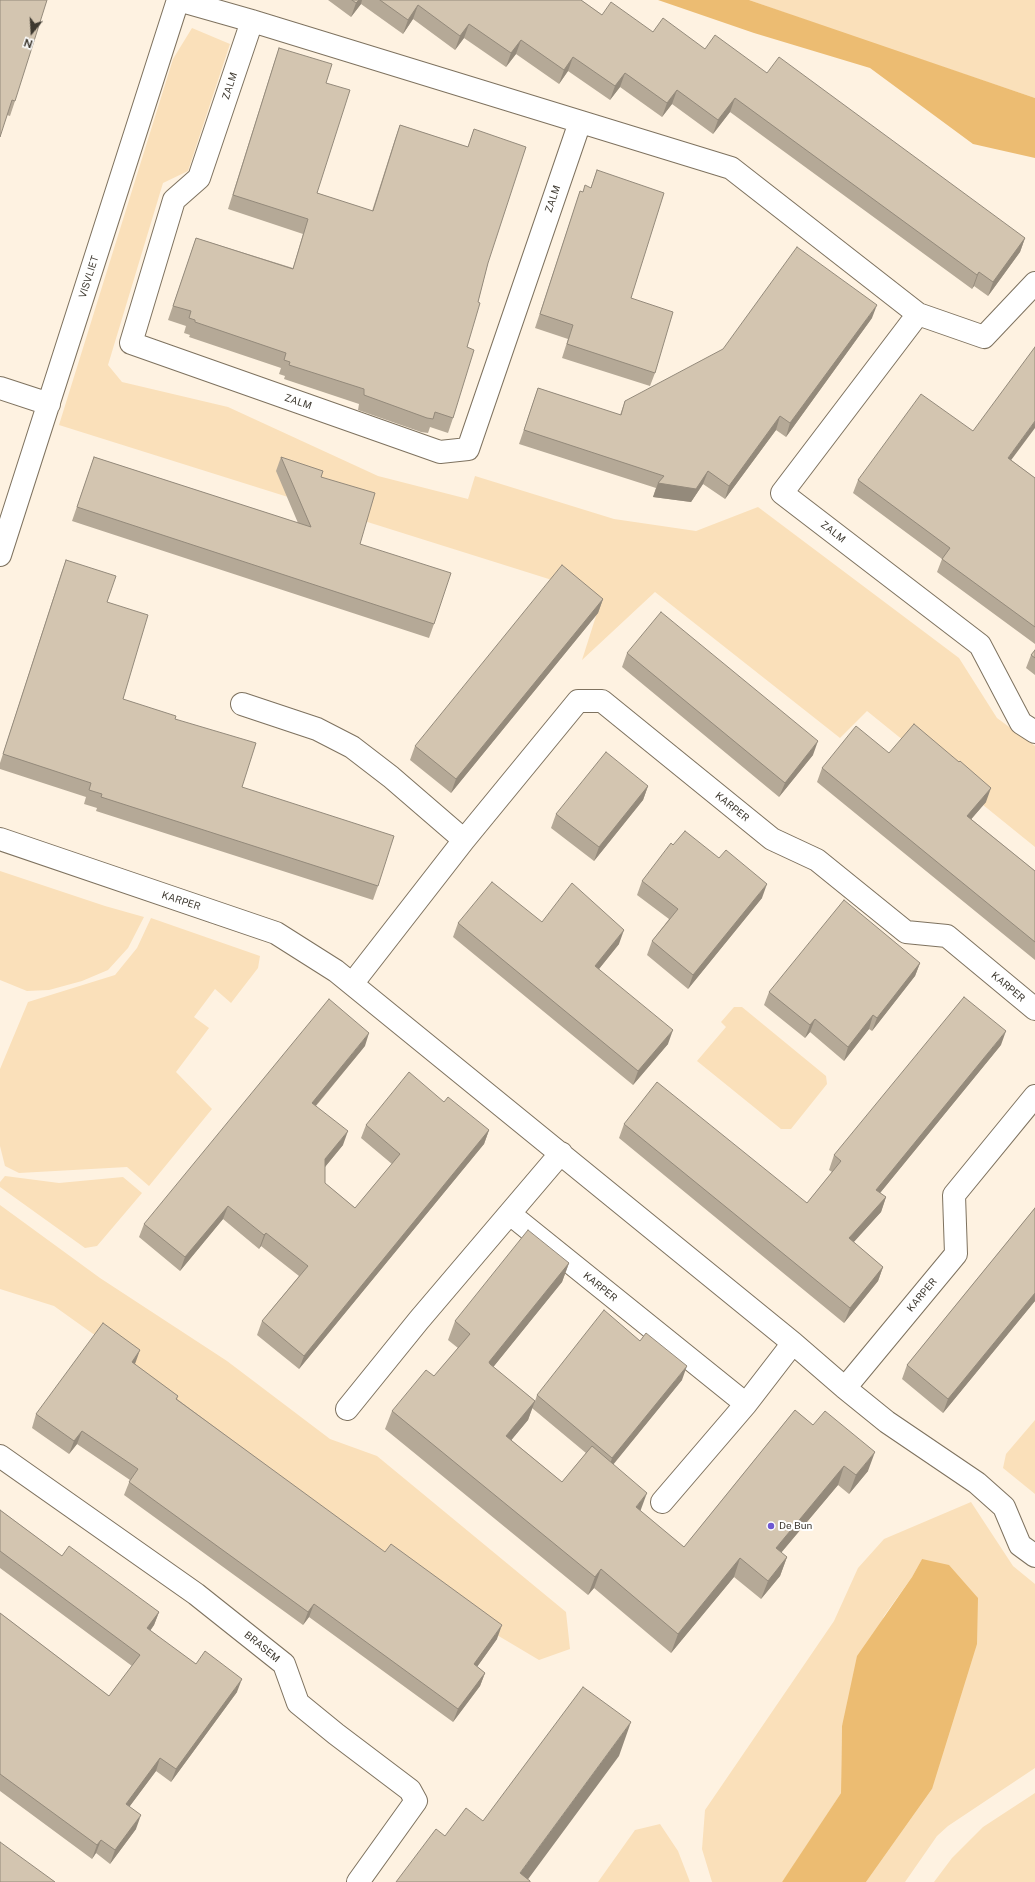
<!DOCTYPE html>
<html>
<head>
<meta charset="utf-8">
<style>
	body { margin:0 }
	#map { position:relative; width:1035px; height:1882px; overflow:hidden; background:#fef2e1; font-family:"Public Sans",sans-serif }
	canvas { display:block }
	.north { position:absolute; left:12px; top:12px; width:40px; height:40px; -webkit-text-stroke:3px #fff; paint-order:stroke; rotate:198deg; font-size:11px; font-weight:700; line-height:16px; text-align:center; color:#3e3930 }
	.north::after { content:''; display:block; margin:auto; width:14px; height:18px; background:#3e3930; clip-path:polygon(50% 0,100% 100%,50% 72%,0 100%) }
</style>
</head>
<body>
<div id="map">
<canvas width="1035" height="1882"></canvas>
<div class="north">N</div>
</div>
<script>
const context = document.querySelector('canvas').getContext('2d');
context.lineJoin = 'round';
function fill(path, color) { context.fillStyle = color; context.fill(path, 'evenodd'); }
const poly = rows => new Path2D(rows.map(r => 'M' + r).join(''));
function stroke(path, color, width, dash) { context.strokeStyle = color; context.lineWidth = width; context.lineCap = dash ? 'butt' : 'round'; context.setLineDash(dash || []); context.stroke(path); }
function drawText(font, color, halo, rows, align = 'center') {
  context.font = font + ' "Public Sans",sans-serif'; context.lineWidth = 4; context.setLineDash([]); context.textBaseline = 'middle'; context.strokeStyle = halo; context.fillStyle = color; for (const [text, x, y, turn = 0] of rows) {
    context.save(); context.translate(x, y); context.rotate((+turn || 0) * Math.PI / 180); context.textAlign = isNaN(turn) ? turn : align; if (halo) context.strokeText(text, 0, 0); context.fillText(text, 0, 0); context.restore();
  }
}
fill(poly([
	[749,0,1035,0,1035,98,851,36],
	[192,28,230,44,188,171,163,183,108,365,122,382,228,407,378,476,468,499,475,476,614,519,696,531,758,507,959,658,997,718,1035,746,1035,847,867,711,840,738,655,592,582,660,596,616,552,580,59,425,173,59],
	[0,871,105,906,144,917,128,948,108,970,82,981,49,990,27,991,0,980],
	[151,918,260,956,258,968,231,1003,215,989,194,1017,209,1028,176,1072,212,1109,149,1186,127,1167,19,1173,5,1166,0,1146,0,1069,28,1002,115,975,137,948],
	[734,1007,742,1007,826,1076,827,1084,791,1129,781,1129,697,1061,726,1027,721,1022],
	[5,1176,59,1183,123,1177,142,1193,97,1246,85,1248,0,1187,0,1182],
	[0,1205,100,1278,227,1361,330,1439,377,1456,566,1612,570,1649,539,1660,460,1613,139,1375,103,1341,54,1306,0,1289],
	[1035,1420,1035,1494,1003,1468,1006,1454],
	[971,1502,1013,1566,1035,1584,1035,1768,948,1826,937,1836,905,1882,866,1882,932,1789,922,1559,912,1577,884,1616,842,1726,841,1793,793,1867,782,1882,712,1882,702,1849,705,1810,834,1621,858,1568,884,1539],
	[1035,1793,1035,1882,934,1882,952,1858,983,1827],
	[660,1824,678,1851,690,1882,598,1882,635,1830]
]), '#fae0ba');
fill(poly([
	[658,0,749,0,1035,98,1035,158,973,144,870,68,754,33],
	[922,1559,949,1565,978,1598,977,1644,932,1789,866,1882,782,1882,841,1793,842,1726,857,1656,912,1577]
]), '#ecbc72');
const minor = poly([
	[178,0,252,21,731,168,918,314,984,337,1035,283],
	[252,21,199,178,174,200,131,343,440,452,468,449,580,122],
	[918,314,782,493,980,645,1021,723,1035,732],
	[0,388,49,404],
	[0,555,178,0],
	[242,704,317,729,352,747,391,777,464,840],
	[0,839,276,933,336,971,793,1343,845,1388,887,1422,977,1483,1004,1507,1020,1545,1035,1556],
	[352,984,464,840,578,701,602,701,772,839,817,860,906,932,947,936,1035,1009],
	[510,1214,746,1404],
	[845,1388,956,1254,954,1195,1035,1096],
	[347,1409,419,1320,561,1153],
	[0,1456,196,1594,284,1664,298,1703,336,1734,410,1790,416,1801,358,1882],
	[662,1502,746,1404,793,1343]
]);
stroke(minor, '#7e725f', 24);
stroke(minor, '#fff', 22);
fill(poly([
	[0,0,15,101,10,116,7,115],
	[328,0,581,0,602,15,705,49,767,73,1025,238,1020,252,988,296,974,286,972,289,730,112,713,134,672,104,662,117,620,87,610,100,568,71,559,84,516,54,506,67,464,38,455,50,413,19,403,34,361,4,351,17],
	[279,48,326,83,317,193,372,211,395,139,400,125,468,147,474,129,488,263,478,302,467,347,453,418,448,433,430,427,428,433,421,432,358,410,359,404,284,379,285,376,279,374,281,368,189,337,190,335,184,333,186,326,168,320,196,238,293,268,303,234,228,209,274,63],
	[597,170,631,298,655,373,650,386,562,358,568,339,535,328,580,191,583,192,591,187],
	[872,318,786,437,776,430,725,499,703,484,691,502,653,497,656,488,519,444,538,388,620,415,625,401],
	[94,457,298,523,276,471,281,457,321,477,360,544,434,624,429,638,72,521],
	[1011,460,1035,478,1035,644,937,572,942,559,853,493,858,480],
	[66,560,107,602,123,699,175,719,242,787,378,886,373,900,96,811,97,808,84,804,86,797,0,769,0,763,61,574],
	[603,599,598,613,451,793,410,760,415,746],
	[1035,650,1035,675,1026,668,1031,655],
	[627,653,813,755,779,797,622,667],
	[889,753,986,802,971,819,1035,871,1035,960,817,782,822,768],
	[648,786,643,800,594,861,551,828,556,814],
	[673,845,762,898,688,989,647,955,652,941,669,919,637,895,642,881],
	[542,922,619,944,599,969,668,1044,633,1085,453,937,458,923],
	[920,963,915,976,872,1031,869,1029,844,1061,810,1032,805,1038,764,1005,769,992],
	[1001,1045,880,1193,886,1197,881,1212,853,1242,883,1267,878,1281,844,1323,619,1138,624,1124,807,1203,832,1172,829,1170,834,1155],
	[365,1046,316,1106,343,1145,325,1167,325,1183,355,1208,392,1164,361,1138,366,1125,444,1102,489,1130,484,1144,299,1369,257,1335,262,1321,299,1276,261,1246,259,1249,223,1219,180,1271,139,1237,144,1224],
	[1035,1208,1035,1301,943,1413,902,1379,907,1365],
	[569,1263,562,1282,493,1367,535,1401,537,1395,682,1380,613,1464,640,1511,684,1547,795,1410,868,1471,849,1494,838,1485,781,1553,787,1557,780,1576,761,1599,734,1577,671,1653,594,1588,588,1595,385,1429,392,1411,434,1376,458,1348,448,1340,455,1321],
	[532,1408,586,1453,562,1482,511,1440,528,1420],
	[135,1364,135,1365,178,1396,177,1399,497,1639,477,1667,485,1673,480,1686,453,1722,309,1617,303,1625,124,1495,130,1480,77,1444,69,1454,32,1428,36,1414],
	[0,1510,62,1556,159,1612,154,1625,150,1631,196,1664,237,1692,171,1782,156,1771,129,1807,136,1829,110,1864,96,1853,92,1859,0,1791,0,1613,109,1696,132,1666,0,1568]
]), '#b5a997');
fill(poly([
	[359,0,362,0,361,4,351,17,356,3],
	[418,5,413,19,403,34,408,20],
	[469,24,464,38,455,50,460,36],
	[521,40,516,54,506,67,511,53],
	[573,57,568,71,559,84,564,70],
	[625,73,620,87,610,100,615,86],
	[677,90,672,104,662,117,667,103],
	[735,98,730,112,713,134,718,120],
	[1025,238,1020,252,988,296,993,282],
	[979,272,974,286,972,289,977,275],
	[877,305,872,318,786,437,790,423],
	[780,416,776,430,725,499,729,486],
	[1035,421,1035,428,1003,471,1008,458],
	[708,471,703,484,691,502,653,497,658,483],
	[603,599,598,613,451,793,456,779],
	[818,741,813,755,779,797,785,783],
	[648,786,643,800,594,861,599,847],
	[991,788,986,802,962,830,967,816],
	[767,884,762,898,688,989,693,975],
	[624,930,619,944,590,980,595,966],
	[920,963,915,976,872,1031,877,1018],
	[873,1015,869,1029,844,1061,848,1047],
	[815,1019,810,1032,805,1038,810,1025],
	[673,1030,668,1044,633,1085,638,1071],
	[1006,1031,1001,1045,871,1204,876,1190],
	[369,1033,365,1046,307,1116,312,1103],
	[489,1130,484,1144,299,1369,304,1356],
	[348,1131,343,1145,320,1173,325,1159],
	[886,1197,881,1212,844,1253,849,1238],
	[228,1206,223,1219,180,1271,185,1257],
	[266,1233,261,1246,259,1249,264,1235],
	[569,1263,562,1282,482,1381,489,1362],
	[883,1267,878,1281,844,1323,850,1308],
	[1035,1293,1035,1301,943,1413,948,1399],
	[140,1350,135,1364,127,1375,132,1362],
	[687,1366,682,1380,608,1471,612,1458],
	[535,1401,528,1420,499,1455,506,1436],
	[82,1431,77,1444,69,1454,74,1441],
	[875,1452,868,1471,849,1494,856,1475],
	[844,1466,838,1485,769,1567,776,1548],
	[647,1493,640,1512,636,1507],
	[787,1557,780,1576,761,1599,768,1581],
	[740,1558,734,1577,671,1653,678,1634],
	[601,1569,594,1588,588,1595,595,1577],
	[314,1604,309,1617,303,1625,308,1612],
	[159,1612,154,1625,142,1642,147,1628],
	[502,1625,497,1639,469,1678,474,1664],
	[485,1673,480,1686,453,1722,458,1709],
	[242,1679,237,1692,171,1782,176,1769],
	[631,1722,619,1756,526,1882,520,1873],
	[160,1758,156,1771,121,1818,126,1804],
	[141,1815,136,1829,110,1864,115,1850],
	[101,1840,96,1853,92,1859,97,1845]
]), '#948a7b');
const building = poly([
	[0,0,47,0,15,101,12,100,0,137,0,0],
	[352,0,359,0,356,3,352,0],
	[380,0,581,0,602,15,611,2,653,32,663,18,705,49,715,35,767,73,779,57,1025,238,993,282,979,272,977,275,735,98,718,120,677,90,667,103,625,73,615,86,573,57,564,70,521,40,511,53,469,24,460,36,418,5,408,20,380,0],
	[279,48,332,64,326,83,350,90,317,193,373,211,400,125,468,147,474,129,526,147,488,263,478,302,480,303,467,347,474,350,453,418,435,412,433,419,427,418,364,395,364,389,289,365,290,362,284,360,286,353,195,322,195,320,189,318,191,311,173,306,196,238,293,269,308,219,233,195,279,48],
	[597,170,664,193,631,298,673,312,655,373,567,344,573,325,540,314,580,191,583,192,585,185,591,188,597,170],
	[797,247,877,305,790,423,780,416,729,486,708,471,696,489,658,483,664,476,524,430,538,388,621,415,625,401,723,349,797,247],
	[1035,347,1035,421,1008,458,1035,478,1035,627,942,559,950,548,858,480,921,394,973,431,1035,347],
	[94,457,311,527,281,457,323,471,321,477,375,493,360,544,451,573,434,624,77,507,94,457],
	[66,560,116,576,107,602,148,615,123,699,176,716,175,719,256,743,242,787,394,836,378,886,101,797,102,794,89,790,91,783,3,754,66,560],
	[562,565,603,599,456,779,415,746,562,565],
	[661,612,818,741,785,783,627,653,661,612],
	[1035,650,1035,658,1031,655,1035,650],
	[914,724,959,762,960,761,991,788,967,816,1035,871,1035,942,822,768,856,726,889,753,914,724],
	[606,752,648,786,599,847,556,814,606,752],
	[685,831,719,858,726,850,767,884,693,975,652,941,678,909,642,881,671,843,673,845,685,831],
	[492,882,542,922,572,883,624,930,595,966,673,1030,638,1071,458,923,492,882],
	[844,900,920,963,877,1018,873,1015,848,1047,815,1019,810,1025,769,992,844,900],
	[964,997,1006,1031,876,1190,886,1197,849,1238,883,1267,850,1308,624,1124,657,1082,807,1203,841,1161,834,1155,964,997],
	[329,999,369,1033,312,1103,348,1131,325,1159,325,1183,355,1208,400,1154,366,1125,409,1072,444,1102,448,1097,489,1130,304,1356,262,1321,308,1266,266,1233,264,1235,228,1206,185,1257,144,1224,329,999],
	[1035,1208,1035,1293,948,1399,907,1365,1035,1208],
	[528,1230,569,1263,489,1362,490,1364,535,1401,506,1436,562,1482,592,1446,647,1493,636,1507,684,1547,795,1410,813,1425,825,1411,875,1452,856,1475,844,1466,776,1548,787,1557,768,1581,740,1558,678,1634,601,1569,595,1577,392,1411,426,1370,434,1376,470,1334,455,1321,528,1230],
	[604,1310,640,1341,646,1333,687,1366,612,1458,537,1395,604,1310],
	[103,1323,140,1350,132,1362,178,1396,176,1399,385,1552,391,1544,502,1625,474,1664,485,1673,458,1709,314,1604,308,1612,129,1482,138,1469,82,1431,74,1441,36,1414,103,1323],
	[0,1510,62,1556,69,1546,159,1612,147,1628,196,1664,205,1651,242,1679,176,1769,160,1758,126,1804,141,1815,115,1850,101,1840,97,1845,0,1774,0,1613,109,1696,140,1655,0,1551,0,1510],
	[583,1687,631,1722,520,1873,530,1881,530,1882,396,1882,436,1829,445,1836,466,1808,483,1821,583,1687],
	[0,1842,55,1882,0,1882,0,1842]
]);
fill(building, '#d3c5b0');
stroke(building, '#948a7b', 1);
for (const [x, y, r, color] of [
	[771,1526,4,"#6e58d2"]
]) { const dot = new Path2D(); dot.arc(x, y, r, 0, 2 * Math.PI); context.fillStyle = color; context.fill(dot); stroke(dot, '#fff', 1.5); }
drawText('10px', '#3e3930', '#fff', [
	["ZALM",230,86,-72],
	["ZALM",553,199,-71],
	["VISVLIET",89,277,-72],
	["ZALM",298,402,19],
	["ZALM",833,532,38],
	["KARPER",732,807,39],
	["KARPER",181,901,18],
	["KARPER",1008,987,40],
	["KARPER",600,1287,39],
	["KARPER",922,1295,-50],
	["BRASEM",262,1647,39]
]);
drawText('10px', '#3e3930', '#fff', [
	["De Bun",779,1526]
], 'left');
</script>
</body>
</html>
